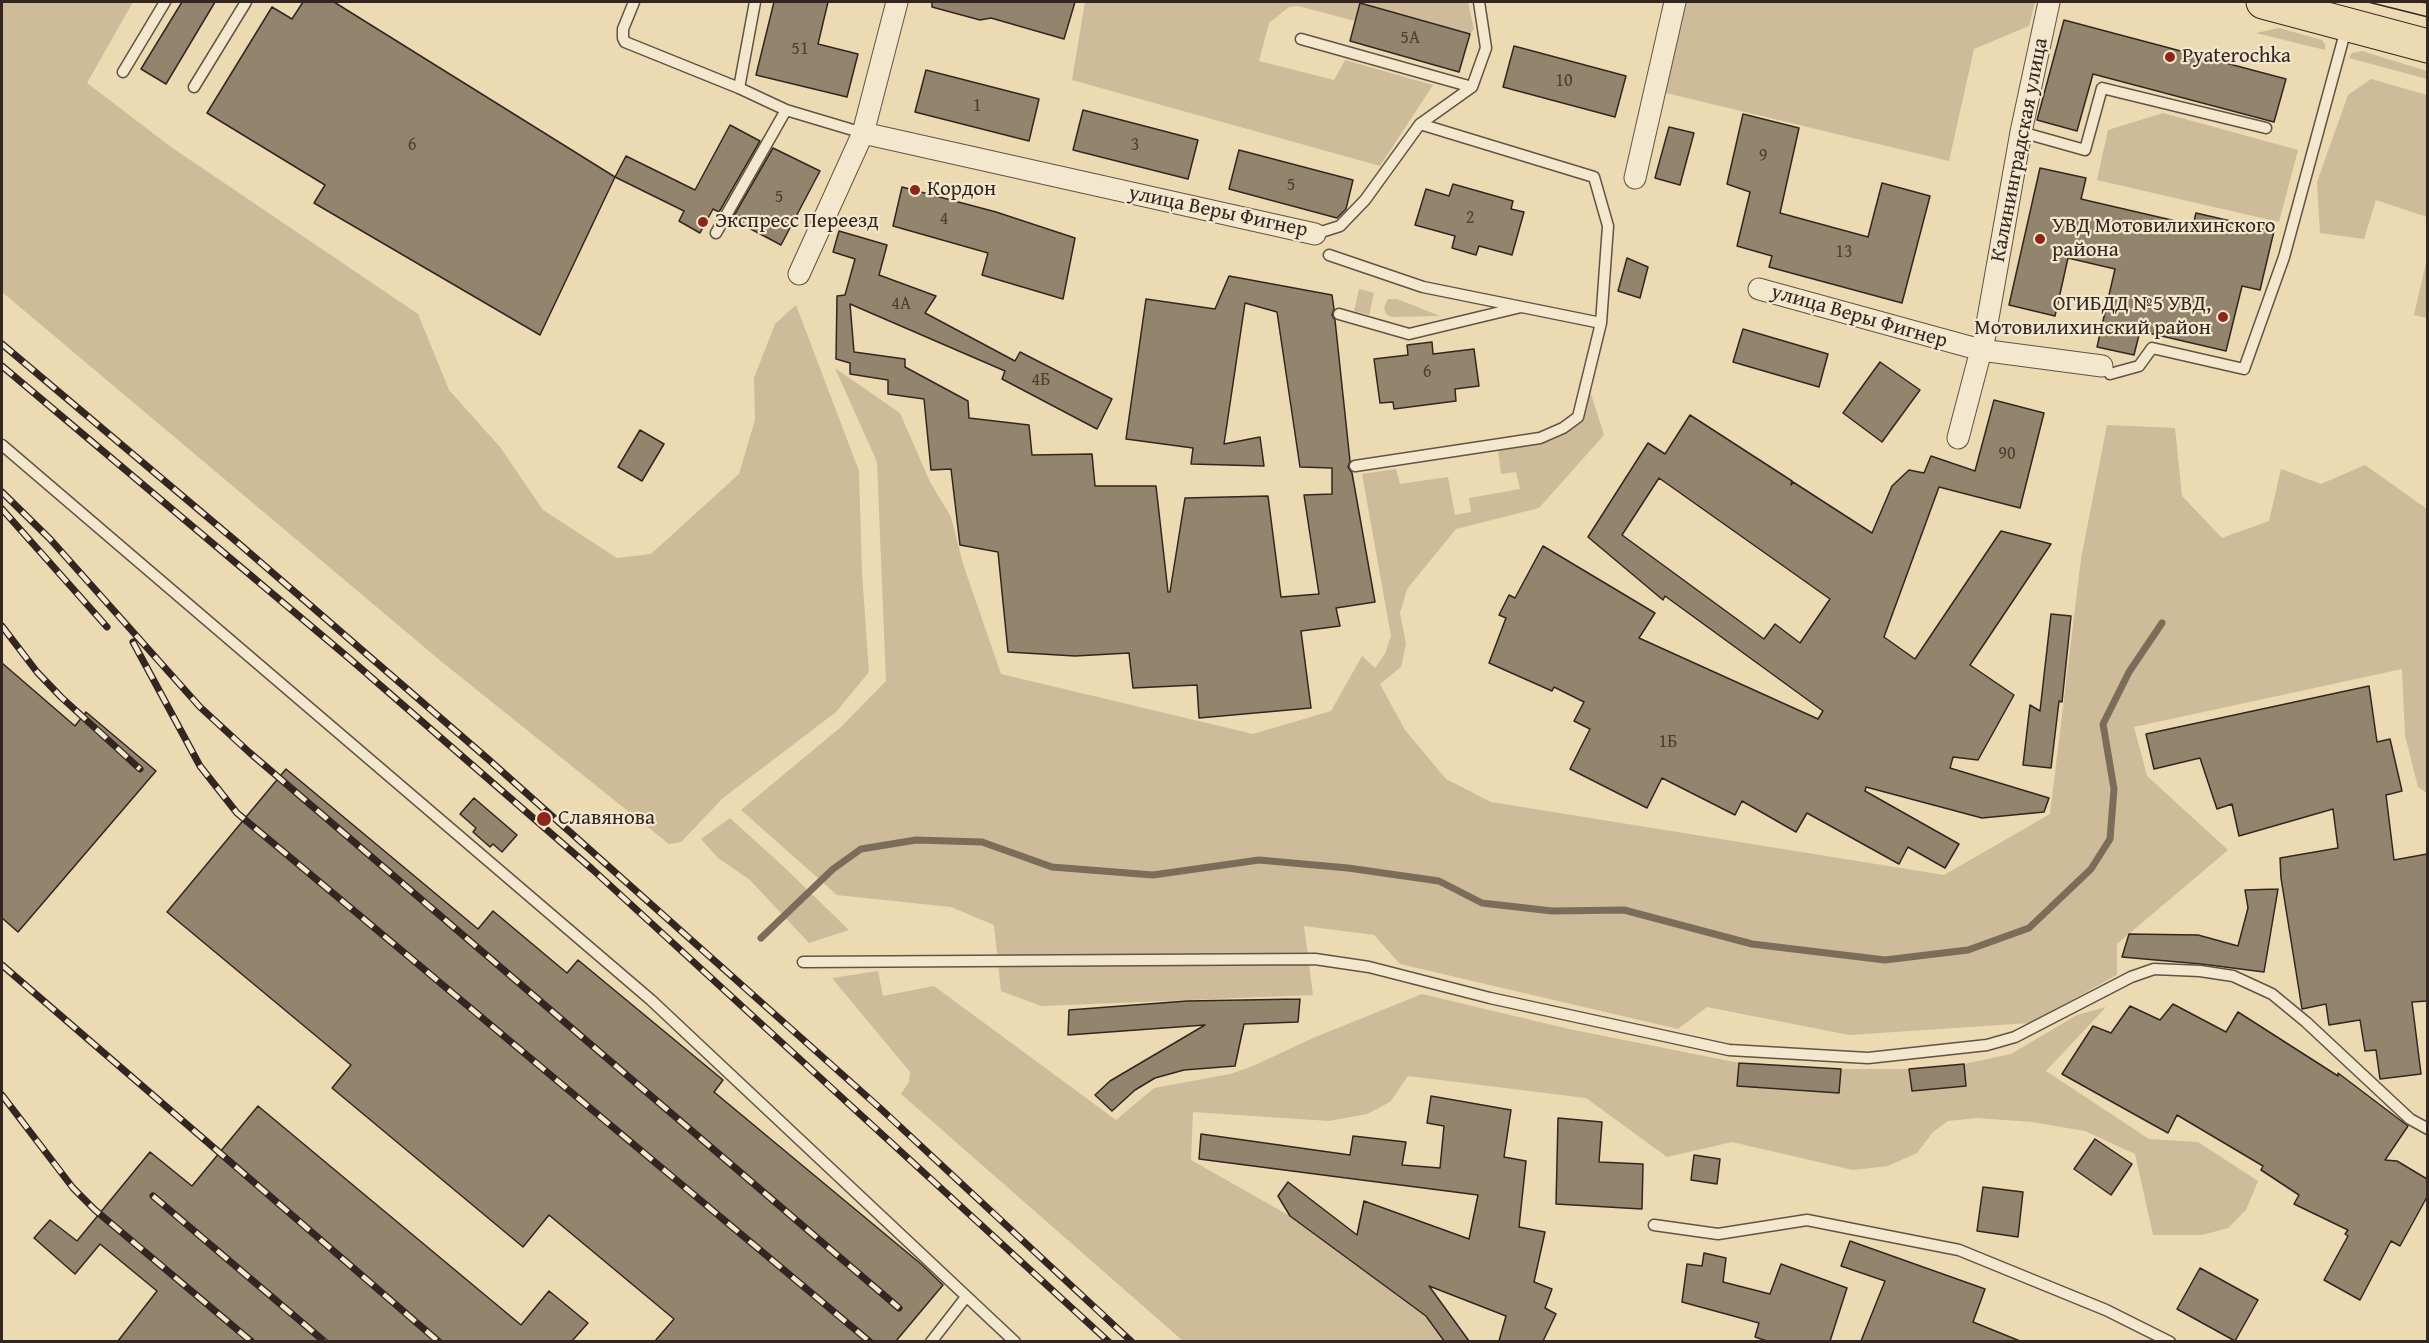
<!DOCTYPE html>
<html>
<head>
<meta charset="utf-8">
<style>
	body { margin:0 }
	#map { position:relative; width:2429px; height:1343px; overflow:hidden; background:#ecdab2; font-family:"Gentium Book Plus",serif }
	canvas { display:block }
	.frame { position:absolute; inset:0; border:3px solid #332622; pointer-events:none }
</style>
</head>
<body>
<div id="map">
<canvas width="2429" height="1343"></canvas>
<div class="frame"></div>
</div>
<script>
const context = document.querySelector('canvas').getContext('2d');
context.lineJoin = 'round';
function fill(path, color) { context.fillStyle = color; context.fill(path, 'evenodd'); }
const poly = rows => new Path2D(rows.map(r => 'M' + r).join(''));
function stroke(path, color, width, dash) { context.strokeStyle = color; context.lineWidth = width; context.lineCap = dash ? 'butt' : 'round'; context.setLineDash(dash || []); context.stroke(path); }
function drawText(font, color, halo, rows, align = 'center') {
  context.font = font + ' "Gentium Book Plus",serif'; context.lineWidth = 4.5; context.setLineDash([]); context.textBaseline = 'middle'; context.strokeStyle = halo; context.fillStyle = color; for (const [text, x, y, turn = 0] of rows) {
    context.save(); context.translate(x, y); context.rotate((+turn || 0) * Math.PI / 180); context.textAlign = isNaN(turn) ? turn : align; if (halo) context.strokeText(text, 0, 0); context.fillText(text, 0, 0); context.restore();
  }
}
fill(poly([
	[2,2,133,2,87,83,171,147,418,314,449,390,500,447,543,510,617,558,651,554,739,474,755,420,754,378,775,324,796,305,859,471,862,573,869,672,836,712,723,798,681,842,669,844,442,662,2,292],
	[1085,2,1468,2,1474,29,1470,34,1355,21,1298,6,1289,7,1269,23,1259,61,1334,80,1345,60,1433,85,1380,166,1072,80],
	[1680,2,2035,2,2029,26,1974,49,1949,161,1666,93,1663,74],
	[2279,28,2322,40,2325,45,2325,50,2256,33],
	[2362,51,2427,71,2427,79,2349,58,2352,53],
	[2371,79,2427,95,2427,217,2376,200,2364,239,2320,233,2317,182,2348,95],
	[2163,113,2298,150,2279,222,2097,180,2108,130],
	[2427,259,2427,318,2414,315],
	[1359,289,1374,293,1369,315,1354,311],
	[1388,299,1397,299,1440,316,1391,317,1386,314,1384,307],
	[835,368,900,413,930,482,951,517,963,564,1001,674,1253,734,1331,711,1362,656,1375,668,1385,654,1391,636,1362,474,1396,469,1400,484,1448,477,1455,515,1471,512,1469,498,1520,489,1516,472,1501,474,1498,450,1547,442,1565,434,1581,422,1589,388,1604,435,1539,508,1456,529,1407,589,1400,613,1406,644,1401,667,1380,684,1405,730,1446,779,1491,802,1944,875,2050,814,2081,559,2107,425,2175,428,2182,496,2222,538,2269,521,2281,469,2321,484,2365,465,2427,509,2427,793,2418,787,2405,735,2402,669,2134,727,2147,776,2228,850,2117,944,2117,975,2030,1023,1849,1035,1707,1007,1678,1029,1400,964,1374,935,1304,926,1313,995,1041,1006,1001,991,994,925,951,907,837,895,741,810,841,727,886,681,877,462],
	[730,818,786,869,849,930,809,943,750,880,718,858,701,839],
	[878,971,883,996,934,986,1116,1120,1154,1088,1230,1074,1253,1066,1313,1038,1422,994,1569,1029,1739,1063,1737,1086,1839,1093,1841,1069,1909,1069,1912,1091,1965,1086,1964,1064,2011,1054,2077,1015,2106,1007,2046,1071,2149,1139,2198,1142,2258,1181,2246,1210,2228,1228,2202,1235,2153,1235,2135,1154,2085,1131,2032,1122,1977,1118,1948,1121,1933,1132,1917,1153,1888,1166,1853,1170,1732,1142,1667,1157,1586,1098,1408,1076,1390,1102,1367,1114,1329,1121,1193,1112,1191,1160,1290,1216,1426,1316,1442,1341,1183,1341,901,1094,909,1082,910,1072,832,978]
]), '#cdbb9a');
stroke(poly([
	[761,938,833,869,861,849,916,840,982,842,1052,867,1153,875,1259,860,1348,868,1439,881,1482,903,1552,911,1624,910,1752,944,1885,960,1968,950,2029,928,2091,869,2110,839,2114,789,2103,724,2129,672,2162,623]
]), '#7c6d5b', 7);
const building = poly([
	[182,2,215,2,166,84,141,69,182,2],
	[303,2,334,2,615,177,540,335,314,203,325,185,207,113,272,7,292,19,303,2],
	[774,2,828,2,818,44,858,54,847,97,756,75,774,2],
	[932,2,1075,2,1064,39,991,18,980,20,932,7,932,2],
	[1360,3,1470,34,1459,72,1350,41,1360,3],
	[2064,20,2286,79,2274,122,2093,74,2077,131,2037,120,2064,20],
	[1514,46,1626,76,1615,117,1503,87,1514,46],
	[926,70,1039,99,1029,141,915,112,926,70],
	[1083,110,1198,140,1188,179,1073,150,1083,110],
	[1743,114,1799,128,1780,213,1868,237,1882,183,1930,196,1902,303,1769,267,1772,256,1737,246,1750,192,1727,184,1743,114],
	[730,125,760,141,719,212,713,209,700,233,679,221,684,211,615,177,626,156,695,190,730,125],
	[1669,127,1694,133,1680,185,1655,178,1669,127],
	[773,148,820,171,781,245,732,219,773,148],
	[1239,150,1353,180,1346,209,1337,218,1229,189,1239,150],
	[2040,168,2086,178,2081,199,2193,225,2196,213,2274,231,2260,290,2242,286,2226,351,2140,331,2134,355,2097,347,2115,269,2068,258,2055,316,2009,305,2040,168],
	[1453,184,1513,201,1511,209,1524,212,1512,255,1479,246,1476,255,1452,248,1455,236,1415,225,1426,189,1449,196,1453,184],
	[902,187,996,212,1075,238,1063,299,982,275,988,253,893,226,902,187],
	[839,231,887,245,879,275,936,296,925,313,1015,361,1020,352,1112,399,1097,429,1002,379,1005,371,850,304,854,352,905,359,905,367,968,401,969,418,1029,425,1032,455,1092,454,1095,486,1156,486,1168,592,1170,592,1185,498,1268,496,1281,597,1319,594,1304,495,1332,494,1332,468,1300,467,1277,312,1245,303,1224,444,1260,437,1264,466,1191,464,1193,448,1126,439,1146,299,1215,309,1229,276,1332,295,1334,309,1332,315,1335,320,1350,461,1348,467,1352,473,1375,602,1336,608,1340,626,1301,631,1311,708,1199,718,1197,685,1133,688,1129,653,1075,656,1008,652,998,552,960,545,951,469,931,470,924,399,888,394,888,380,850,374,850,363,836,359,837,296,845,295,855,259,833,252,839,231],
	[1627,258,1648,267,1640,298,1618,291,1627,258],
	[1743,329,1828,354,1819,387,1733,362,1743,329],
	[1432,342,1433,354,1474,349,1479,386,1455,389,1456,401,1394,409,1393,402,1380,403,1374,359,1408,355,1407,345,1432,342],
	[1880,362,1920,390,1882,442,1843,413,1880,362],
	[1994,400,2044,413,2020,508,1939,487,1884,637,1915,659,2001,531,2051,544,1970,665,2014,695,1978,760,1953,757,1950,768,2049,798,2044,812,1982,818,1866,787,1865,791,1959,844,1945,868,1908,847,1899,864,1807,813,1796,832,1742,801,1735,815,1662,778,1647,808,1570,769,1590,729,1574,721,1584,702,1554,687,1552,691,1489,663,1506,618,1499,615,1509,595,1515,598,1543,546,1655,613,1639,638,1818,719,1823,711,1665,596,1663,600,1588,537,1648,443,1665,454,1690,415,1792,481,1791,485,1793,482,1872,533,1892,486,1909,470,1924,473,1931,456,1975,471,1994,400],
	[1659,478,1830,599,1800,643,1775,624,1764,639,1622,535,1659,478],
	[640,430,664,444,642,481,618,467,640,430],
	[2051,614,2071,616,2062,702,2059,701,2051,768,2023,765,2030,705,2040,711,2051,614],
	[2,663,75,726,86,712,156,771,18,932,2,918,2,663],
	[2369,686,2377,742,2390,739,2402,791,2386,795,2394,860,2427,854,2427,1001,2412,1002,2421,1074,2380,1079,2376,1050,2365,1051,2360,1020,2329,1025,2326,1004,2302,1009,2281,878,2280,858,2338,848,2333,809,2239,836,2232,804,2217,809,2200,758,2154,769,2146,734,2369,686],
	[286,769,478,929,493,911,567,973,578,960,723,1080,714,1092,921,1264,943,1285,896,1341,655,1341,674,1319,549,1215,523,1247,332,1088,351,1065,167,912,286,769],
	[474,798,517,835,502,852,493,844,490,847,473,832,476,828,460,814,474,798],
	[2278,889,2264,972,2201,964,2122,957,2129,934,2198,935,2238,946,2248,908,2245,890,2278,889],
	[1300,999,1298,1022,1244,1024,1235,1066,1184,1070,1155,1078,1135,1090,1112,1111,1095,1095,1110,1081,1205,1025,1068,1035,1069,1010,1187,1001,1300,999],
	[2173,1004,2226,1032,2238,1012,2338,1076,2338,1073,2408,1126,2385,1160,2397,1161,2427,1179,2427,1197,2400,1246,2391,1241,2360,1300,2324,1280,2348,1236,2345,1234,2348,1230,2294,1204,2299,1195,2261,1170,2263,1166,2177,1115,2168,1133,2062,1074,2093,1026,2111,1033,2130,1006,2160,1020,2173,1004],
	[1739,1063,1841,1069,1839,1093,1737,1086,1739,1063],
	[1964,1064,1966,1086,1912,1091,1909,1069,1964,1064],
	[1431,1096,1511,1110,1504,1157,1526,1161,1519,1227,1545,1232,1534,1282,1552,1289,1545,1308,1556,1314,1543,1341,1499,1341,1506,1316,1429,1286,1469,1341,1444,1341,1426,1316,1290,1216,1278,1196,1288,1182,1357,1235,1364,1201,1469,1239,1478,1195,1199,1159,1201,1134,1350,1155,1353,1136,1406,1142,1402,1165,1440,1168,1444,1126,1427,1123,1431,1096],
	[258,1106,521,1325,549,1291,588,1323,572,1341,118,1341,157,1291,100,1244,75,1274,34,1238,50,1220,77,1241,150,1152,192,1186,258,1106],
	[1558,1118,1602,1122,1599,1162,1643,1164,1642,1209,1556,1204,1558,1118],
	[2095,1139,2132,1164,2111,1195,2074,1169,2095,1139],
	[1694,1155,1720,1159,1717,1184,1691,1180,1694,1155],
	[1983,1187,2023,1192,2018,1237,1977,1231,1983,1187],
	[1850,1241,1985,1289,1973,1322,2020,1341,1861,1341,1885,1281,1841,1266,1850,1241],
	[1704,1253,1726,1258,1723,1282,1770,1294,1781,1264,1847,1288,1830,1341,1767,1341,1755,1337,1759,1323,1682,1302,1687,1264,1702,1266,1704,1253],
	[2200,1268,2258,1300,2235,1341,2177,1309,2200,1268]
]);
fill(building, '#93846d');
stroke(building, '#332622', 1.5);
const service = poly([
	[634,2,623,29,623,38,625,42,739,88],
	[755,2,739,88,786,110],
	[1301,39,1472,87],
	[123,72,165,2],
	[194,87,246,2],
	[1420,124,1472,87,1486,48,1479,2],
	[2021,132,2085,150,2102,88,2266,128],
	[716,233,786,110,863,133],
	[1315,234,1340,226,1365,200,1420,124,1594,177,1608,226,1601,323,1578,417,1563,428,1540,438,1355,466],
	[1329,255,1423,287,1601,323],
	[1339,314,1409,334,1521,307],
	[2110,374,2139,366,2152,348,2244,369,2284,257,2346,29],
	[2,445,651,1000,1015,1342],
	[803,962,1315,959,1369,967,1490,998,1729,1050,1868,1058,1987,1045,2015,1037,2131,977,2154,969,2200,971,2233,976,2272,994,2306,1022,2410,1119,2428,1129],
	[1654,1225,1718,1234,1807,1220,1959,1250,2106,1310,2170,1342],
	[931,1342,966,1297]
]);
const minor = poly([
	[863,133,1315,234],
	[1635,178,1675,2],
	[799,274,863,133,897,2],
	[1759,289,1981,350,2102,366],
	[1958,438,1985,335,2021,132,2049,2]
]);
const primary = poly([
	[2263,2,2428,46]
]);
stroke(service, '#615346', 13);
stroke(minor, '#615346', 23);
stroke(primary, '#332622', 35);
stroke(service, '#f3e7cd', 10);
stroke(minor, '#f3e7cd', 21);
stroke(primary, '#ecdab2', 33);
stroke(poly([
	[2368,2,2428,17],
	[2420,2,2428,3]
]), '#332622', 1.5);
const rail = poly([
	[2,344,237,542,488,759,881,1109,1132,1342],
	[2,366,350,659,592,869,1109,1342],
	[2,492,50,539,200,707,250,753,899,1308],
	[2,509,107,627],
	[2,626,37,672,61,697,140,769],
	[133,642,200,766,237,813,870,1342],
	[2,965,439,1342],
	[2,1095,73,1188,95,1210,252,1342],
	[153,1196,325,1342]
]);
stroke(rail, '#332622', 7);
stroke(rail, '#f3e7cd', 4.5, [14]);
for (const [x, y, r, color] of [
	[2170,57,6,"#8f2418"],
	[915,190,6,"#8f2418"],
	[703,222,6,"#8f2418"],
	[2040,239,6,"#8f2418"],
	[2223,317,6,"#8f2418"],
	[544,819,8,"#8f2418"]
]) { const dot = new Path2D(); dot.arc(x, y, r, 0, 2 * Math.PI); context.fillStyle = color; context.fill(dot); stroke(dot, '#f3e7cd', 2); }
drawText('18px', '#4b3e35', null, [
	["5А",1410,38],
	["51",800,49],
	["10",1564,81],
	["1",977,106],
	["6",412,145],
	["3",1135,145],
	["9",1763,156],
	["5",1291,185],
	["5",779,197],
	["2",1470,218],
	["4",944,219],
	["13",1844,252],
	["4А",901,304],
	["6",1427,372],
	["4Б",1041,380],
	["90",2007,454],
	["1Б",1668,742]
]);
drawText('21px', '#332622', '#f3e7cd', [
	["Pyaterochka",2182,57],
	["Кордон",927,190],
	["Экспресс Переезд",715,222],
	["УВД Мотовилихинского",2052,227],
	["района",2052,251],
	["ОГИБДД №5 УВД,",2211,305,"right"],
	["Мотовилихинский район",2211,329,"right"],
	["Славянова",558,819]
], 'left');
drawText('21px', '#332622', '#f3e7cd', [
	["Калининградская улица",2020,150,-79],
	["улица Веры Фигнер",1218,212,12],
	["улица Веры Фигнер",1859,317,16]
]);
</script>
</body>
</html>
